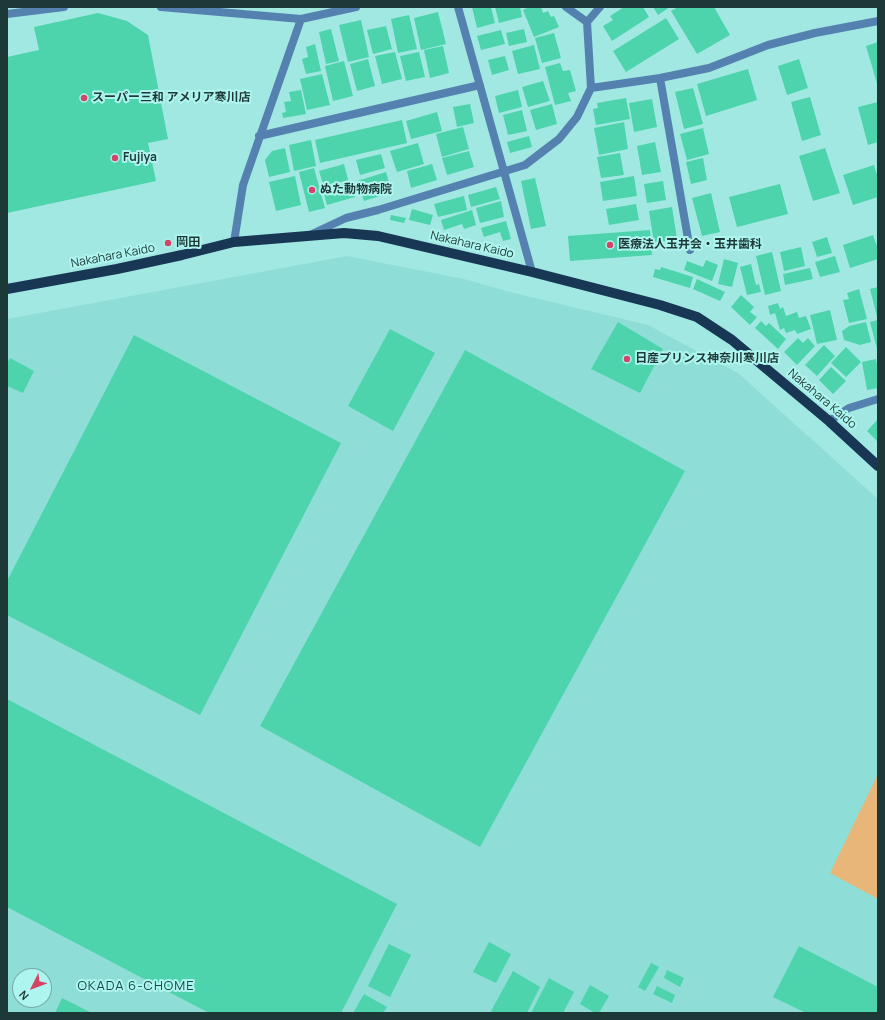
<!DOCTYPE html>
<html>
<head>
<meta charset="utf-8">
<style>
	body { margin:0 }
	#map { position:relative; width:885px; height:1020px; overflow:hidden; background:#a2e8e2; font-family:Manrope,sans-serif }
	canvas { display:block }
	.frame { position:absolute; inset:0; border:8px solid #1c3937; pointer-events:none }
	.north { position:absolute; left:12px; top:968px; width:40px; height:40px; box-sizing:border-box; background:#aff5ef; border:1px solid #74aaa5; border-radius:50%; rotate:228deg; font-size:11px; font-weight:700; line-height:16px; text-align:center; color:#1c3937 }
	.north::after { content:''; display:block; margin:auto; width:14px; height:18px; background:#d34467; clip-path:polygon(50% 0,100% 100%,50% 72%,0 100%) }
</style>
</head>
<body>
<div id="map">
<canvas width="885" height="1020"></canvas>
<div class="frame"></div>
<div class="north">N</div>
</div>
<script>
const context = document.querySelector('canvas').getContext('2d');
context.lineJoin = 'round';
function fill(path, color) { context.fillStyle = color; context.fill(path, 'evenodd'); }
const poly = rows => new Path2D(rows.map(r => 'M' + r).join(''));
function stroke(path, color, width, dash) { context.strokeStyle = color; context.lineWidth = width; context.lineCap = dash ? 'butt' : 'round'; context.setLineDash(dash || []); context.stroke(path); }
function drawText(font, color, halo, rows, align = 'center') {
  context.font = font + ' Manrope,"Noto Sans JP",sans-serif'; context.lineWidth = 4; context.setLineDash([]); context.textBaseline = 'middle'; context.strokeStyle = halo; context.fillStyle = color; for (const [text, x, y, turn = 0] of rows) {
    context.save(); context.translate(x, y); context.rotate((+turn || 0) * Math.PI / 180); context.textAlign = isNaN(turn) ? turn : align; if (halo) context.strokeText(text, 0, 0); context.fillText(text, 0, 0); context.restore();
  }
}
fill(poly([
	[347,256,464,279,510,292,648,325,738,373,878,499,878,1013,7,1013,7,319],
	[20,976,44,976,44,1000,20,1000]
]), '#8eded7');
fill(poly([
	[878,774,878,899,830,873]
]), '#e9b67a');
fill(poly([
	[472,7,491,7,495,23,477,28],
	[495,7,520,7,522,17,499,23],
	[529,7,541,7,543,13,548,11,551,17,554,16,559,27,534,37,523,10],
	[624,7,643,7,649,17,612,41,603,26,613,20,610,16],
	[653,7,670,7,658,15],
	[678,7,714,7,730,35,697,54,671,11],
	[438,12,446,44,421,50,414,18],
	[98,13,127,21,148,35,168,139,148,143,156,181,7,213,7,57,39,50,34,27],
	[409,15,417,49,398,53,391,19],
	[666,18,679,39,626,72,613,51],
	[361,20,369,57,348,62,339,25],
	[386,26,392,49,373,54,367,30],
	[331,29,339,61,326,64,319,32],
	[524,29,527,42,509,46,506,33],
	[501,30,505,44,481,50,477,36],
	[554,33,561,58,542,63,535,38],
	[878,42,878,87,866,46],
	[315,44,321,71,306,74,302,59,308,57,306,47],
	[534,45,540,69,518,74,512,51],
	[443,46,449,73,430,78,424,50],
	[395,52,402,79,382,84,375,56],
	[419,52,425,77,406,81,400,56],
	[505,56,509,70,492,75,488,60],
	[368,59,375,86,357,91,350,64],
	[799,59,808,88,787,95,778,66],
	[344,61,353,96,333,101,325,66],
	[560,63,563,71,570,70,576,91,568,93,571,101,555,105,545,67],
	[748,69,757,100,706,116,697,84],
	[322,74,330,105,307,110,300,79],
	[543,81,550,101,528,107,522,87],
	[693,88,703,124,684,129,675,92],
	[301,90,306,114,283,118,282,113,286,112,284,102,291,101,289,92],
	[518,90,522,107,499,113,495,96],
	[810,97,821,135,802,141,791,102],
	[626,98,630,119,596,125,593,109,598,108,597,103],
	[652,99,657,127,634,132,629,103],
	[878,102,878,142,868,145,858,107],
	[470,104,474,123,457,127,453,107],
	[552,104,557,124,536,130,530,110],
	[522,110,527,131,508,135,503,115],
	[437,112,442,131,411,139,406,121],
	[402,120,407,143,320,163,315,140],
	[624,122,628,149,599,155,594,128],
	[463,127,469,149,442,157,436,134],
	[703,128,709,154,687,160,680,134],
	[529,136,532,147,510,153,507,142],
	[311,140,316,166,294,171,289,145],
	[655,142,661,172,642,175,637,146],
	[418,143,424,164,397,172,390,151],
	[285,148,290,172,269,177,265,160,272,151],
	[825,148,840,193,813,201,799,156],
	[469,151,474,167,447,175,442,158],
	[620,153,624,175,601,178,597,157],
	[381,154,385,168,360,175,356,160],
	[703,158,707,180,691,184,686,162],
	[344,164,348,180,324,187,319,171],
	[432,164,437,180,411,188,407,171],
	[874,165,878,178,878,197,853,205,843,175],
	[314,168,325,208,309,212,299,172],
	[386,172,392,192,364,201,357,181],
	[295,176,301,205,276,211,269,182],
	[634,176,637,196,603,201,600,182],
	[535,178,546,226,531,229,521,181],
	[663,181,666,200,647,203,644,184],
	[351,182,355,197,327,205,323,190],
	[780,184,788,214,737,227,729,197],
	[496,187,500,199,471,207,468,195],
	[711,193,720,232,702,236,692,198],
	[464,196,467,210,438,217,434,204],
	[501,201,504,217,480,223,476,208],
	[636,204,639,220,609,225,606,209],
	[672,207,677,239,654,243,649,211],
	[412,209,433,215,430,225,409,220],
	[472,210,476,225,464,229,462,224,444,230,441,220],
	[391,215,406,218,404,223,390,220],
	[506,221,511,239,503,241,500,232,484,237,481,228],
	[650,230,652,255,570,261,568,236],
	[873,235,878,249,878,259,850,268,843,245],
	[827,237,832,253,817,257,812,242],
	[801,247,805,266,784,271,780,252],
	[772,252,781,291,765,295,756,256],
	[835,256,840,272,820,277,815,262],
	[724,259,738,263,732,287,718,284],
	[706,260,718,265,712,281,684,270,687,261,703,267],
	[751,264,756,285,759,284,761,292,747,295,740,267],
	[661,267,693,277,690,288,653,277,655,269,660,270],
	[810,268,813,279,785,285,783,274],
	[697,279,725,292,720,301,693,289],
	[878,287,878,317,877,317,870,289],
	[859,289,867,319,849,323,843,300,849,299,847,293],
	[741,295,754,307,750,312,757,317,750,325,731,307],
	[778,303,780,309,783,307,786,316,797,312,799,318,806,316,811,329,797,334,795,330,786,333,784,328,780,330,775,313,770,315,768,306],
	[830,310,837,340,817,344,810,315],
	[878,320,878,349,877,349,870,322],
	[761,321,766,326,769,323,786,339,778,349,755,328],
	[618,322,663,349,640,393,591,369],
	[866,322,871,342,860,345,844,340,842,331,849,326],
	[390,329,435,353,393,431,348,406],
	[134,335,341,443,200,715,7,615,7,581],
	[798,338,803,343,808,338,815,346,797,365,784,352],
	[824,345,835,356,817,376,805,365],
	[846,347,861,362,846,377,831,363],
	[465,350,685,471,480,847,260,726],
	[10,358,34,371,23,393,7,386,7,363],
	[876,359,878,370,878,388,867,390,862,362],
	[831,367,846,381,833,394,819,380],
	[878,419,878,442,867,431],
	[7,699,397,904,341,1013,209,1013,7,907],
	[489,942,511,954,496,983,473,972],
	[389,944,411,955,390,997,368,986],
	[799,946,878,987,878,1013,806,1013,773,997],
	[651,963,659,967,645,991,638,987],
	[667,970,684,978,680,987,664,978],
	[513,971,540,987,527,1013,490,1013],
	[549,978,574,992,563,1013,531,1013],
	[590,985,609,996,599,1013,595,1013,580,1004],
	[657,986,675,995,672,1003,653,994],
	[364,994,387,1007,383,1013,353,1013],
	[62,998,92,1013,55,1013]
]), '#4dd4ac');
stroke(poly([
	[161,7,301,19,356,7],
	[458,7,532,272],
	[566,7,587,22],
	[7,14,64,7],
	[660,78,690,250],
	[591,88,587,22,600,7],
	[259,136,480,85],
	[312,234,346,218,378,210,525,165,559,139,577,117,591,88,660,78,709,68,768,45,815,33,878,21],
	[234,242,243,185,301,19],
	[829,421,849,408,878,399]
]), '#5481af', 8);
stroke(poly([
	[7,289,117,269,182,255,234,242,344,233,378,236,532,272,660,305,697,317,732,340,829,421,878,466]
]), '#183755', 10);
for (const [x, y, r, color] of [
	[84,98,4,"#d34467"],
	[115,158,4,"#d34467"],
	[312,190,4,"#d34467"],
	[168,243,4,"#d34467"],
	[610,245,4,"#d34467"],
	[627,359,4,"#d34467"]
]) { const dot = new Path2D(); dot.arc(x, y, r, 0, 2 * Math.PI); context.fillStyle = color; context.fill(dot); stroke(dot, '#aff5ef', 1.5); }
drawText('bold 12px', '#1c3937', '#aff5ef', [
	["スーパー三和 アメリア寒川店",92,98],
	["Fujiya",123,158],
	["ぬた動物病院",320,190],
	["岡田",176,243],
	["医療法人玉井会・玉井歯科",618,245],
	["日産プリンス神奈川寒川店",635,359]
], 'left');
drawText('12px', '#1c3937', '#aff5ef', [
	["Nakahara Kaido",472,245,13],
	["Nakahara Kaido",113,256,-11],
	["Nakahara Kaido",822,399,40]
]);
context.letterSpacing = '1px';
drawText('13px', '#124946', '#aff5ef', [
	["OKADA 6-CHOME",136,986]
]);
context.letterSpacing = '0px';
</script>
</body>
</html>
